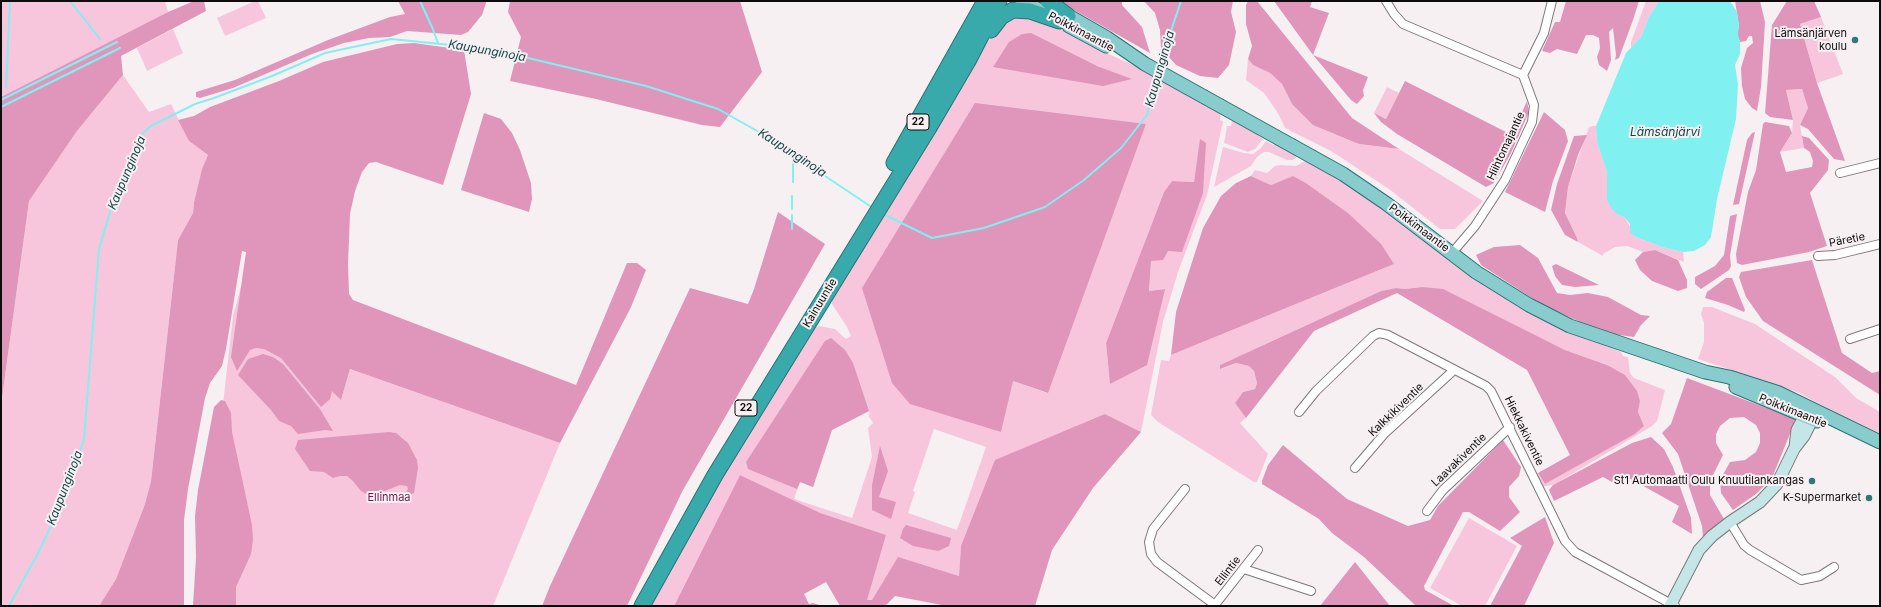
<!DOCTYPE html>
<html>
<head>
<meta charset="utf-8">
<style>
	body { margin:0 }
	#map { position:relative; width:1881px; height:607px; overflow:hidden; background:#f7f0f3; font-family:Inter,sans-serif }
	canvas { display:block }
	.frame { position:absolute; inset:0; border:2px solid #0d0b0c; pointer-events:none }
</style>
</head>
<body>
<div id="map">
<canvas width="1881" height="607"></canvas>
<div class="frame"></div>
</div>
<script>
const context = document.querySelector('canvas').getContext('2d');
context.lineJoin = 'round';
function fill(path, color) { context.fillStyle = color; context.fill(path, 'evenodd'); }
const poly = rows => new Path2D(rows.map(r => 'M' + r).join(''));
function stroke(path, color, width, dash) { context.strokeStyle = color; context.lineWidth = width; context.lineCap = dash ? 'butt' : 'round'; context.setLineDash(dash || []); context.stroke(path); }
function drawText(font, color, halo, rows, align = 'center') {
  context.font = font + ' Inter,sans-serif'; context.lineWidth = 4; context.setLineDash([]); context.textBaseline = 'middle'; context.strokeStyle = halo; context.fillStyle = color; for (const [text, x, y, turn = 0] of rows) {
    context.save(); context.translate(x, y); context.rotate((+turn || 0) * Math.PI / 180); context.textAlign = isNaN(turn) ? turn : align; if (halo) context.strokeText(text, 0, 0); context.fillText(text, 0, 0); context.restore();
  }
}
fill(poly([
	[1,1,165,1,168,12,1,97],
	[255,1,258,1,266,18,225,36,217,18],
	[1646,1,1659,1,1649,17,1641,37,1631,48,1631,42],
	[1010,16,1044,20,1095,48,1140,68,1221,110,1220,120,1223,121,1207,195,1178,272,1163,322,1141,432,1105,414,961,546,959,576,898,558,872,600,866,600,886,535,820,514,740,475,674,606,648,606,689,530,813,328,820,326,835,329,846,339,851,336,847,327,832,304,831,299,840,280,993,33],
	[1009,42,1097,66,1131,79],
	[1146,124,1047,393,1013,381],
	[1201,139,1203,193,1151,260,1149,291,1164,289,1110,384,1106,343,1164,192,1172,181,1194,182],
	[869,411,870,414,868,415,873,423,868,428,872,457,852,518,794,499,800,482,813,487,832,430],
	[934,429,986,447,957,530,908,513,915,492,913,491],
	[1821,17,1843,74,1817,83,1800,24],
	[173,29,183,53,147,71,137,48],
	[1248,59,1253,65,1270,73,1282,84,1292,104,1359,144,1399,149,1483,201,1455,229,1440,229,1389,189,1331,151,1285,128,1278,113,1264,93,1246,80],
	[123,75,149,112,171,104,189,141,208,155,202,170,194,202,193,213,178,240,151,481,145,504,116,579,99,606,1,606,1,405,29,201,77,131],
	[1387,87,1399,93,1386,119,1374,113],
	[1802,89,1808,108,1800,125,1804,148,1780,152,1792,133,1793,120,1786,90],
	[1230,115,1263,139,1255,149,1248,152,1224,143,1227,126,1231,126,1232,120],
	[1593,126,1596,126,1597,142,1607,172,1607,186,1617,214,1625,218,1636,237,1662,247,1683,252,1684,262,1655,250,1643,252,1627,246,1615,247,1603,254,1603,256,1578,242,1577,238,1565,213,1568,187,1589,127],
	[1266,141,1273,145,1276,144,1297,154,1297,157,1293,160,1287,160,1269,152,1264,152,1257,157,1251,166,1214,187,1223,147,1244,153,1253,154,1261,148],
	[1307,160,1362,192,1474,277,1570,331,1621,352,1623,356,1628,357,1630,373,1634,378,1665,390,1657,421,1652,426,1555,484,1542,487,1536,474,1538,473,1545,484,1635,434,1644,426,1638,412,1640,401,1607,365,1565,350,1517,327,1422,287,1405,289,1396,288,1381,291,1220,365,1221,369,1236,363,1249,366,1254,371,1257,383,1255,389,1243,392,1235,403,1246,418,1240,423,1268,454,1257,482,1254,482,1158,422,1151,415,1161,360,1169,361,1171,355,1394,264,1348,213,1306,183,1293,176,1271,185,1251,176,1255,170,1267,173,1275,166,1280,165,1296,166],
	[250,253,341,400,350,369,560,443,493,606,200,606,233,316],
	[1703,307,1712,307,1755,324,1835,377,1856,398,1880,412,1880,436,1797,392,1698,359,1704,342,1704,323,1701,314],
	[1469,518,1517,546,1485,606,1462,606,1430,588]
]), '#f7c6dd');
fill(poly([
	[194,1,204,1,206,11,121,56,123,75,77,131,29,201,1,405,1,97,168,12],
	[398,1,486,1,486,3,482,15,468,32,461,35,407,31,390,37,369,38,344,43,312,54,233,88,200,98,196,97,196,92,235,80,328,40,390,17,405,14],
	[510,1,740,1,762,72,720,127,702,125,596,99,510,81,521,37,508,12],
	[1058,1,1122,1,1122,5,1142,27,1150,53],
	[1144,1,1233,1,1231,12,1236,32,1229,65,1218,78,1200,76,1176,65,1161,48,1160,30,1155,13],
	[1248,1,1257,1,1352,118,1399,149,1359,144,1313,125,1292,104,1282,84,1270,73,1253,65,1248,59,1252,46,1246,24,1246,5],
	[1274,1,1312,1,1310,7,1329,13,1313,55,1368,77,1363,90,1364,96,1357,104,1351,100,1313,55],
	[1566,1,1639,1,1633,20,1619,58,1615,60,1616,55,1613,28,1609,32,1611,60,1607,71,1599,65,1597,57,1600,48,1599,38,1593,35,1586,35,1577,54,1557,49,1550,53,1542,51,1555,22,1560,22],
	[1735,1,1760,1,1765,22,1761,87,1757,111,1752,108,1745,99,1742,86,1741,68,1747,48,1753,43,1752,36,1749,36,1746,41,1740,42,1737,34,1739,26],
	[1787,1,1814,1,1821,17,1800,24,1817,83,1845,161,1834,159,1808,129,1800,125,1808,108,1802,89,1786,90,1793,120,1770,117,1765,113,1772,25],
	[1031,33,1097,66,1132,79,1103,86,993,67,1009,42,1022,34],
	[414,43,464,50,471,94,443,185,376,162,369,163,362,172,355,191,350,214,348,264,349,294,353,300,576,385,627,263,637,263,646,270,631,307,560,443,350,369,341,400,332,391,330,399,321,407,281,358,264,349,256,348,250,350,237,371,231,357,246,252,242,251,226,349,222,366,210,383,205,398,188,489,184,520,184,606,99,606,116,579,145,504,151,481,178,240,193,213,194,202,202,169,208,155,189,141,178,120,194,116,210,107,279,81,323,62,397,44],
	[1405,81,1512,135,1527,101,1529,112,1511,153,1494,183,1486,187,1397,134,1381,122,1374,113,1386,119],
	[975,103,1146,124,1048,393,1013,381,1001,432,910,404,892,383,862,288],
	[1544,112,1565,130,1568,141,1553,181,1545,212,1505,192],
	[484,113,501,119,512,133,520,150,531,183,532,199,529,212,461,190],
	[1765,122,1789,126,1792,133,1780,152,1786,172,1812,167,1813,161,1810,152,1804,148,1802,136,1809,138,1829,160,1828,170,1810,193,1827,246,1809,252,1742,265,1737,263,1736,254,1748,192,1756,170,1763,124],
	[1755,132,1739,204,1733,205,1747,140,1752,133],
	[1587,135,1578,155,1568,187,1565,213,1577,238,1578,242,1565,235,1551,210,1557,184,1574,136],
	[1200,139,1206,143,1203,193,1182,252,1168,251,1163,260,1151,261,1149,291,1165,289,1147,365,1110,384,1106,343,1164,192,1172,181,1194,182],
	[1251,176,1271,185,1293,176,1306,183,1348,213,1381,244,1394,264,1171,355,1176,312,1203,228,1221,196,1236,183],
	[778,212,825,244,683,490,627,606,542,606,550,586,690,288,748,304,754,289],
	[1737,214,1730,256,1731,266,1729,270,1701,289,1695,284,1695,277,1715,266,1724,255,1730,216],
	[1520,245,1538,258,1557,293,1570,295,1588,293,1608,297,1641,315,1650,316,1641,325,1634,337,1605,333,1541,304,1481,265,1476,255,1494,247],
	[1655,250,1678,260,1687,280,1687,288,1678,291,1652,281,1640,270,1635,260,1643,252],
	[1812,260,1842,353,1872,373,1880,371,1880,395,1763,321,1746,297,1739,277,1741,272],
	[1556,264,1599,285,1575,287,1562,285,1555,276,1552,266],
	[1726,278,1732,278,1745,310,1744,312,1728,305,1705,298,1707,292],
	[1422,287,1443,289,1565,350,1607,365,1625,375,1637,391,1640,401,1638,412,1644,426,1635,434,1545,484,1538,473,1570,455,1527,370,1397,293,1314,331,1246,418,1235,403,1243,392,1255,389,1257,383,1254,371,1249,366,1236,363,1220,369,1220,365,1381,291,1396,288,1405,289],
	[831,338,845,350,853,363,869,411,832,430,813,487,800,482,797,489,748,469,746,462,825,341],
	[263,354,273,357,283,364,320,409,333,431,325,430,298,434,291,426,279,421,271,410,238,375,248,359],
	[1687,378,1796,419,1772,478,1756,494,1733,510,1721,493,1720,480,1730,462,1745,460,1756,452,1760,443,1760,433,1756,425,1744,417,1730,418,1720,426,1716,434,1716,443,1723,455,1710,481,1710,495,1724,519,1703,537,1702,526,1678,454,1662,433,1671,424],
	[221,400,225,401,231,413,232,432,252,525,253,540,251,554,236,587,236,606,193,606,196,557,195,516,198,490,214,407],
	[1105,414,1141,432,1093,488,1052,550,1035,606,947,606,895,596,885,606,840,606,826,582,804,594,809,604,813,603,823,606,674,606,740,475,820,513,886,535,867,600,872,600,898,557,959,576,961,546,995,460],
	[389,432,396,433,408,443,417,460,418,468,414,493,390,504,406,493,408,489,407,486,400,485,377,494,366,494,361,491,353,481,347,476,340,476,333,478,324,472,310,471,295,449,298,440],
	[1651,437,1664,449,1673,467,1691,518,1692,534,1672,522,1679,506,1631,479,1612,482,1603,477,1554,501,1549,490,1553,485,1632,443],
	[1503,440,1521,467,1519,476,1509,487,1509,497,1520,512,1500,531,1469,512,1463,512,1424,586,1425,590,1454,606,1416,606,1364,557,1332,533,1319,519,1262,484,1262,481,1268,465,1283,445,1347,499,1408,526,1430,520,1438,506],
	[880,446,888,471,879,497,896,502,891,519,872,510,872,485],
	[1545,517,1554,543,1524,606,1490,606,1522,546,1510,538],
	[906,525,951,538,949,546,938,551,913,546,900,538,903,529],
	[1355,562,1390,606,1320,606]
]), '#e095bb');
fill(poly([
	[1659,1,1730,1,1737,12,1739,26,1738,34,1740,42,1740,54,1735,65,1738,84,1736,119,1717,199,1711,237,1705,245,1694,251,1683,252,1662,247,1636,237,1630,232,1630,224,1625,218,1617,214,1612,209,1607,200,1607,172,1597,142,1596,126,1626,53,1641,37,1649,17]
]), '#80f0f0');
stroke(poly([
	[70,1,100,39],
	[420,1,432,27,438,43],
	[1159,67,1181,1],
	[6,87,10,1],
	[1,100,117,42],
	[1,107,120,48],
	[793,182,793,156],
	[792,209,792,196],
	[883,214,932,238,984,228,1045,207,1084,180,1121,148,1147,115,1156,77],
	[792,229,792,215],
	[9,606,37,555,65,497,84,439,99,249,114,199,142,134,151,126,195,104,214,98,272,76,325,53,391,39,451,45,507,53,646,86,718,109,759,132,873,208]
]), '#80f0f0', 2);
const street = poly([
	[1386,1,1394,14,1403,24,1523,75,1534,105,1532,122,1505,180,1475,226,1452,253],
	[1523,75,1544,33,1552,1],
	[1840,173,1880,163],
	[1818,256,1835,255,1880,244],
	[1850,339,1880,329],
	[1299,412,1316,391,1373,336,1379,333,1388,335,1486,386,1491,391,1565,541,1575,552,1675,606],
	[1355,468,1385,433,1454,370],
	[1185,489,1153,529,1149,542,1151,554,1157,562,1215,605],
	[1427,511,1443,490,1510,427],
	[1730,522,1744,545,1750,550,1801,580,1820,576,1834,567],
	[1244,569,1311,591],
	[1214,606,1258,550]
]);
const secondary = poly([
	[1795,447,1797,430,1808,409],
	[1670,606,1699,550,1712,536,1730,522,1760,502,1777,484,1794,449,1804,436,1816,412]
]);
const primary = poly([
	[1022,1,1041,11],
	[1060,11,1107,38,1145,64,1343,174,1387,204,1476,272,1529,305,1570,326,1705,372,1729,377,1779,393,1880,442],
	[1069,26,1106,46],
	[1736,387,1817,421]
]);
const highway = poly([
	[1048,1,1068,16],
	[991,30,1001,17,1013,10,1030,11,1059,21],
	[894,163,985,1],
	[642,606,715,475,930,126,968,61,999,1]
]);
stroke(street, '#7e787a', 10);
stroke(secondary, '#7e787a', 13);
stroke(primary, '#2a7273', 15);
stroke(highway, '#2a7273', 17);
stroke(street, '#fff', 8);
stroke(secondary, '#c4e6e6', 11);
stroke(primary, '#88cccd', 13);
stroke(highway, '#39aaab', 15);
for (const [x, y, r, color] of [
	[1855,40,4,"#2f7879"],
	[1812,481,4,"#2f7879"],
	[1869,498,4,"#2f7879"]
]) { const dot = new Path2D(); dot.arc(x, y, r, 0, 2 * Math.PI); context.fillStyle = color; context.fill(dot); stroke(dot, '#f7f0f3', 1.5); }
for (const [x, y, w] of [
	[918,122,22],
	[746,408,22]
]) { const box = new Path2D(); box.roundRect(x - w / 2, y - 8, w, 16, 3); context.fillStyle = '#f7f0f3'; context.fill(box); stroke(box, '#0d0b0c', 1); }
drawText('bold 10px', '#0d0b0c', null, [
	["22",918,122],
	["22",746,408]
]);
drawText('11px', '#0d0b0c', '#f7f0f3', [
	["Poikkimaantie",1081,32,28],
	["Hiihtomajantie",1506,146,-65],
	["Poikkimaantie",1419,228,37],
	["Päretie",1847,240,-11],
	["Kainuuntie",820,303,-59],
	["Kalkkikiventie",1396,410,-44],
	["Poikkimaantie",1793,411,22],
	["Hiekkakiventie",1524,431,64],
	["Laavakiventie",1459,460,-44],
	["Ellintie",1228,571,-52]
]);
drawText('11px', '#0d0b0c', '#f7f0f3', [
	["Lämsänjärven",1847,34],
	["koulu",1847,47],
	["St1 Automaatti Oulu Knuutilankangas",1804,481],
	["K-Supermarket",1861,498]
], 'right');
drawText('11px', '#711a4f', '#f7f0f3', [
	["Ellinmaa",389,498]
]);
drawText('italic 12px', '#114545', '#f7f0f3', [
	["Kaupunginoja",487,51,10],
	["Kaupunginoja",1160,69,-74],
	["Lämsänjärvi",1665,132],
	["Kaupunginoja",792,153,33],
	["Kaupunginoja",127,173,-67],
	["Kaupunginoja",65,488,-69]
]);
</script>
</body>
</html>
